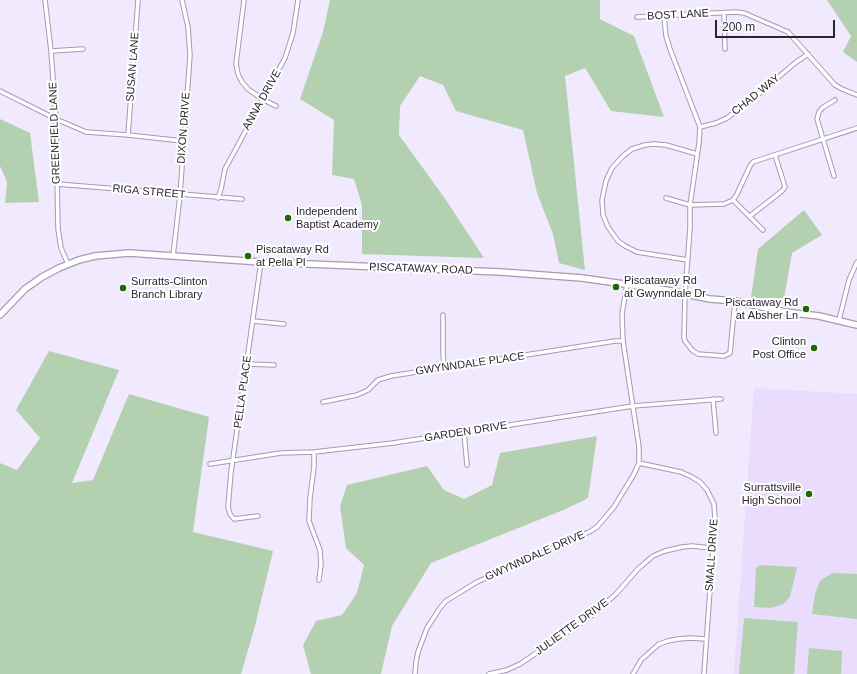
<!DOCTYPE html>
<html>
<head>
<meta charset="utf-8">
<style>
	body { margin:0 }
	#map { position:relative; width:857px; height:674px; overflow:hidden; background:#f1e9fe; font-family:Helvetica,sans-serif }
	canvas { display:block }
	.scale { position:absolute; left:715px; top:20px; width:120px; height:18px; box-sizing:border-box; border:2px solid #2a2630; border-top:0; padding-left:5px; font-size:12px; line-height:14px; white-space:nowrap; color:#2a2630; -webkit-text-stroke:3px #fff; paint-order:stroke }
</style>
</head>
<body>
<div id="map">
<canvas width="857" height="674"></canvas>
<div class="scale">200 m</div>
</div>
<script>
const context = document.querySelector('canvas').getContext('2d');
context.lineJoin = 'round';
function fill(path, color) { context.fillStyle = color; context.fill(path, 'evenodd'); }
const poly = rows => new Path2D(rows.map(r => 'M' + r).join(''));
function stroke(path, color, width, dash) { context.strokeStyle = color; context.lineWidth = width; context.lineCap = dash ? 'butt' : 'round'; context.setLineDash(dash || []); context.stroke(path); }
function drawText(font, color, halo, rows, align = 'center') {
  context.font = font + ' Helvetica,sans-serif'; context.lineWidth = 4; context.setLineDash([]); context.textBaseline = 'middle'; context.strokeStyle = halo; context.fillStyle = color; for (const [text, x, y, turn = 0] of rows) {
    context.save(); context.translate(x, y); context.rotate((+turn || 0) * Math.PI / 180); context.textAlign = isNaN(turn) ? turn : align; if (halo) context.strokeText(text, 0, 0); context.fillText(text, 0, 0); context.restore();
  }
}
fill(poly([
	[754,388,857,394,857,674,734,674]
]), '#e9dcfc');
fill(poly([
	[330,0,600,0,600,19,634,36,664,117,611,111,585,68,565,76,585,270,559,263,553,234,537,193,523,130,456,111,443,85,420,76,400,106,399,135,446,200,484,258,362,254,362,205,354,179,332,175,334,120,300,99,323,32],
	[827,0,857,0,857,62,843,52,851,36],
	[0,119,30,133,39,202,5,203,7,182,0,166],
	[804,210,822,235,792,253,783,304,751,297,758,249],
	[49,351,119,370,72,483,93,480,129,394,209,417,193,532,273,551,255,626,241,674,0,674,0,463,17,470,40,438,16,410],
	[597,436,588,498,566,509,431,563,392,626,381,674,311,674,303,645,316,621,342,615,357,593,364,565,346,548,340,506,347,485,427,466,444,490,464,499,492,485,500,453],
	[760,565,797,567,790,597,783,604,771,608,754,607,756,568],
	[832,573,857,574,857,619,812,614,815,594,820,581],
	[744,618,798,622,794,674,739,674],
	[809,648,842,651,841,674,807,674]
]), '#b3d1b0');
const minor = poly([
	[45,0,51,51,56,119,58,229,61,248,68,264],
	[244,0,236,64,238,74,242,82,248,89,262,99,276,106],
	[724,13,725,49],
	[664,16,666,36,670,49,700,127,699,143,690,205,690,228,685,294,684,337,685,341,692,350,698,354,724,356,730,353,735,301],
	[637,17,736,12,744,13,788,32,835,85,842,89,857,95],
	[51,51,83,49],
	[0,91,56,119,86,132,128,135,183,141],
	[700,127,716,123,727,118,761,92,795,63,808,54],
	[128,135,138,0],
	[834,176,817,119,819,112,822,108,835,100],
	[57,184,242,199],
	[218,198,221,189,225,169,285,58,293,33,298,0],
	[666,198,690,205,724,204,733,200,737,194,750,166,753,162,857,128],
	[733,200,763,230],
	[750,216,782,191,785,187,775,155],
	[173,256,180,195,190,55,188,27,182,0],
	[688,260,637,252,625,246,618,241,608,227,603,215,602,200,606,181,612,168,623,156,632,149,645,145,654,144,666,145,697,154],
	[443,315,443,353,444,367],
	[839,320,849,280,857,262],
	[253,321,284,324],
	[247,364,274,365],
	[713,399,716,433],
	[323,402,357,395,368,390,378,380,391,376,615,341,623,341],
	[464,433,467,465],
	[314,452,314,467,310,498,309,521,320,550,321,564,319,580],
	[639,463,681,472,692,477,700,482,707,490,714,504,715,519,704,674],
	[210,464,281,453,314,452,393,443,633,406,721,399],
	[258,516,234,519,230,514,228,507,231,472,261,262],
	[415,674,416,662,418,652,427,628,440,608,446,601,477,582,591,531,597,527,614,507,634,474,639,463,639,447,623,341,622,314,627,284],
	[489,674,507,670,520,664,591,616,616,594,638,569,653,556,665,551,682,547,692,546,712,548],
	[633,674,641,660,659,644,668,641,678,639,690,638,706,639]
]);
const primary = poly([
	[0,315,25,289,42,277,59,268,79,260,95,256,129,253,261,262,501,272,582,278,666,290,710,299,735,301,785,312,819,316,857,325]
]);
stroke(minor, '#a49bb3', 5.5);
stroke(primary, '#a49bb3', 8);
stroke(minor, '#fff', 3.5);
stroke(primary, '#fff', 5.5);
for (const [x, y, r, color] of [
	[288,218,4,"#216801"],
	[248,256,4,"#216801"],
	[616,287,4,"#216801"],
	[123,288,4,"#216801"],
	[806,309,4,"#216801"],
	[814,348,4,"#216801"],
	[809,494,4,"#216801"]
]) { const dot = new Path2D(); dot.arc(x, y, r, 0, 2 * Math.PI); context.fillStyle = color; context.fill(dot); stroke(dot, '#fff', 1.5); }
drawText('11px', '#2a2630', '#fff', [
	["BOST LANE",678,15,-3],
	["SUSAN LANE",133,67,-86],
	["CHAD WAY",756,95,-39],
	["ANNA DRIVE",262,100,-61],
	["DIXON DRIVE",184,128,-86],
	["GREENFIELD LANE",55,133,-92],
	["RIGA STREET",149,192,5],
	["PISCATAWAY ROAD",421,269,2],
	["GWYNNDALE PLACE",470,364,-8],
	["PELLA PLACE",243,392,-82],
	["GARDEN DRIVE",466,432,-9],
	["SMALL DRIVE",712,555,-86],
	["GWYNNDALE DRIVE",535,556,-24],
	["JULIETTE DRIVE",572,627,-36]
]);
drawText('11px', '#2a2630', '#fff', [
	["Independent",296,212],
	["Baptist Academy",296,225],
	["Piscataway Rd",256,250],
	["at Pella Pl",256,263],
	["Piscataway Rd",624,281],
	["at Gwynndale Dr",624,294],
	["Surratts-Clinton",131,282],
	["Branch Library",131,295],
	["Piscataway Rd",798,303,"right"],
	["at Absher Ln",798,316,"right"],
	["Clinton",806,342,"right"],
	["Post Office",806,355,"right"],
	["Surrattsville",801,488,"right"],
	["High School",801,501,"right"]
], 'left');
</script>
</body>
</html>
